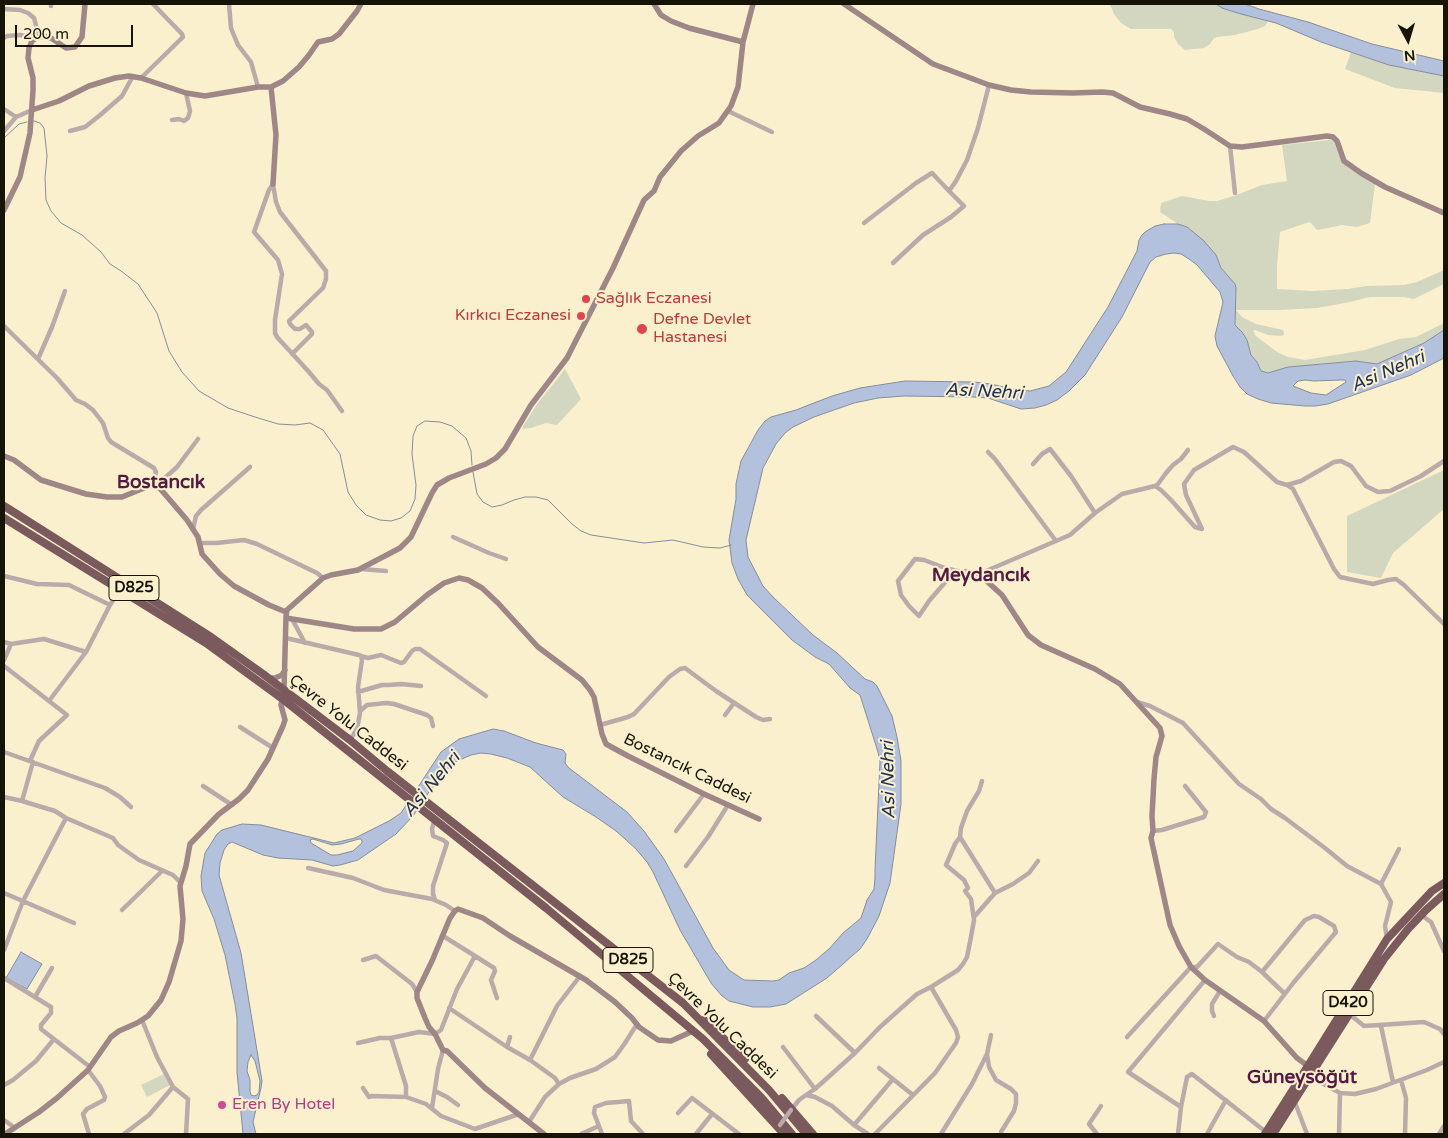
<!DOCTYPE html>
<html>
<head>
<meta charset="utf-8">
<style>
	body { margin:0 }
	#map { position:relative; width:1448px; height:1138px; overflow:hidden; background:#faf0cd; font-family:"Varela Round",sans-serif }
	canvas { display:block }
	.frame { position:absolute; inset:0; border:5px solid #161307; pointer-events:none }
	.north { position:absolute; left:1383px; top:15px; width:50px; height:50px; -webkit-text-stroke:4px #faf0cd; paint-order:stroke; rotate:174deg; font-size:14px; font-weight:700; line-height:20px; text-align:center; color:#161307 }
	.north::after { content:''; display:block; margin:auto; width:18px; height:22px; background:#161307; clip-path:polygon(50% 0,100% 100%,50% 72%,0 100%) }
	.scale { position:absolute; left:15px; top:25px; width:118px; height:22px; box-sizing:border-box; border:2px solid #161307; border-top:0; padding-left:6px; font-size:15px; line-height:18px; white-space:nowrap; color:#161307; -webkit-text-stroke:4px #faf0cd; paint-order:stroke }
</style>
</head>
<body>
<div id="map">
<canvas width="1448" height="1138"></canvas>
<div class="frame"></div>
<div class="north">N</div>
<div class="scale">200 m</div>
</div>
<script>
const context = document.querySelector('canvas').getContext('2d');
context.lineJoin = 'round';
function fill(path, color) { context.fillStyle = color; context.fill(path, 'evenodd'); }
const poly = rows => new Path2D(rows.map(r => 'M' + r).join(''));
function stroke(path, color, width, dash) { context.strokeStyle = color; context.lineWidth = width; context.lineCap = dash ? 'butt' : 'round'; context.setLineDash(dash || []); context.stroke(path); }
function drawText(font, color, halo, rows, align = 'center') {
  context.font = font + ' "Varela Round",sans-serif'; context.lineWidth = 4; context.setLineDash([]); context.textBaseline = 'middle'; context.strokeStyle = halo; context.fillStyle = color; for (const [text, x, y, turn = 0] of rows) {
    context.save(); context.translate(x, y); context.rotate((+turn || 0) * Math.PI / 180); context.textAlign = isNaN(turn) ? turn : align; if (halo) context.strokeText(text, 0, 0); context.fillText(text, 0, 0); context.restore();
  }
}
fill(poly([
	[1110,4,1216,4,1222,8,1241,14,1268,21,1265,26,1258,29,1235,35,1218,37,1214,38,1210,44,1204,48,1185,50,1178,44,1174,37,1174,32,1171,29,1131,29,1121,23,1114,14],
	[1351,52,1389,65,1444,76,1444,93,1395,88,1345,69],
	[1330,140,1333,141,1335,144,1341,161,1375,184,1370,223,1357,227,1342,225,1318,230,1316,229,1312,224,1309,222,1280,232,1277,266,1277,289,1312,291,1348,289,1366,286,1404,285,1417,282,1444,270,1444,284,1414,299,1403,297,1370,297,1350,302,1317,308,1279,310,1236,310,1242,317,1256,324,1283,330,1284,333,1284,335,1281,336,1268,335,1255,330,1253,331,1256,336,1277,352,1288,357,1305,360,1365,350,1399,339,1416,337,1444,323,1444,330,1424,343,1377,364,1356,361,1288,367,1275,372,1264,373,1259,369,1257,362,1251,355,1247,340,1242,332,1235,325,1235,306,1236,297,1235,284,1225,274,1218,262,1187,227,1178,224,1160,212,1161,203,1182,196,1209,201,1217,201,1234,196,1262,185,1287,181,1282,145],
	[565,369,581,399,557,425,546,423,531,428,523,429,523,426,538,403],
	[1444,470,1444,509,1393,553,1381,578,1347,572,1347,516],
	[164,1074,170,1085,147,1097,141,1085]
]), '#d3d7c0');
const water = poly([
	[1216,4,1245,4,1259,9,1308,22,1372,44,1444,61,1444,76,1389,65,1321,42,1276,23,1241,14,1222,8,1216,4],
	[1164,224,1178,224,1187,227,1203,240,1216,255,1221,268,1235,284,1236,288,1235,325,1242,332,1247,340,1251,355,1257,362,1261,371,1268,373,1288,367,1356,361,1377,364,1424,343,1444,330,1444,358,1411,375,1328,404,1315,406,1305,406,1271,403,1258,399,1247,394,1240,387,1233,376,1217,346,1215,336,1223,302,1220,292,1197,265,1189,259,1181,254,1174,253,1166,254,1156,257,1150,262,1122,317,1085,375,1069,391,1057,400,1046,405,1035,408,1021,409,988,398,973,397,904,396,878,398,854,403,814,417,793,427,785,433,776,444,763,468,746,540,748,557,763,586,773,597,813,635,837,653,865,679,873,682,877,686,892,716,897,737,901,761,901,804,890,883,879,916,867,939,860,949,827,978,786,1004,770,1007,753,1007,729,1001,721,995,711,983,680,930,653,872,647,862,635,848,616,831,596,817,563,797,530,767,507,758,491,754,481,753,471,755,455,762,448,769,429,792,413,816,396,834,358,860,340,865,333,866,312,860,278,858,263,855,232,842,228,844,224,850,220,863,219,875,241,953,262,1081,261,1088,253,1122,256,1134,243,1134,237,1072,237,1018,235,1004,225,955,214,919,202,891,201,876,205,853,217,834,222,830,242,824,261,825,334,843,355,838,389,821,401,813,441,752,459,739,493,729,504,731,536,743,563,750,566,754,565,763,569,768,627,812,644,831,664,859,713,948,729,970,744,980,773,981,779,980,789,973,804,968,816,960,830,948,843,933,861,918,867,900,874,889,875,878,875,869,880,762,878,752,860,695,850,688,829,664,815,657,792,640,747,595,738,579,732,563,729,540,736,499,736,484,741,461,758,430,765,421,771,417,796,410,832,396,860,388,905,381,974,382,991,384,1012,389,1030,391,1049,386,1066,372,1108,307,1137,251,1139,240,1142,235,1145,232,1155,226,1164,224],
	[1305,380,1314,381,1341,380,1345,380,1346,382,1326,395,1311,393,1293,386,1298,381,1305,380],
	[313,839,332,845,341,844,359,839,361,839,362,841,362,843,353,851,337,855,331,855,311,843,310,840,313,839],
	[251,1055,255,1061,260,1081,259,1092,257,1095,254,1096,251,1095,250,1091,250,1080,247,1071,248,1062,251,1055],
	[21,952,42,964,27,989,6,978,21,952]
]);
fill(water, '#b4c1dd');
stroke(water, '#858d9d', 1);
stroke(poly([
	[34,121,40,123,44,128,47,156,45,178,46,200,51,211,61,223,82,235,101,252,110,264,121,271,138,284,157,313,169,351,182,372,199,391,228,408,255,417,278,424,295,425,310,423,323,430,340,454,348,492,356,505,366,515,380,520,391,521,401,518,410,511,415,499,416,485,412,454,413,436,417,426,425,421,440,422,452,426,466,438,471,451,472,465],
	[4,138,19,124,27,122],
	[473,472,477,494,483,502,492,507,502,505,514,500,525,497,536,497,548,500,572,524,581,531,591,535,644,543,673,540,703,547,720,548,731,545]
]), '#858d9d', 1);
stroke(poly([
	[51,4,51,6],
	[229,4,231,28,233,33,238,45,251,62,258,87],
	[4,9,20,10,28,13,34,18,39,37],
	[4,38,7,36,20,35,36,38],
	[141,78,183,37,182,34,153,4],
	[4,109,16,117],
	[728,111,772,132],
	[172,120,179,119,184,121,188,118,190,111,186,93],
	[4,131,16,117,32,110],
	[70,131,85,127,99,116,122,96,133,76],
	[1230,146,1235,193],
	[273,184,269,190,254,232,278,260,282,274,275,320,275,333,277,337,309,372,319,384,327,390,342,411],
	[273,184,276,202,280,212,326,271,326,279,323,288,289,321,290,324,295,329,300,329,306,325,312,332,312,334,292,354],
	[864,223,916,183,932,173,949,191],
	[893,263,923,235,951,217,964,206,949,191,956,181,967,160,978,128,989,85],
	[4,326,57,378,76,400,85,404,93,410,103,423,108,438,111,442,154,468,156,472,152,485],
	[38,359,52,327,65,291],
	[988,452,995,459,1056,541],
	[1033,464,1042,454,1050,449,1071,476,1095,513],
	[157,485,177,467,198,439],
	[1287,485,1301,481,1334,462,1341,461,1351,466,1366,486,1378,492,1390,491,1421,476,1444,461],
	[1155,486,1158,484,1166,473,1173,465,1181,459,1188,450],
	[193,529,196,516,201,510,250,467],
	[453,537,489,553,506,559],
	[200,543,216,543,244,540,257,544,317,573,323,578],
	[361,569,386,571],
	[961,572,945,568,924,560,915,559,898,581,901,595,909,606,919,616,929,601,954,572,961,572,966,571,979,574,1070,535,1095,513,1122,494,1155,486,1161,490,1171,500,1195,527,1202,529,1186,495,1184,484,1194,470,1233,447,1244,452,1277,482,1287,485,1293,489,1334,569,1340,577,1373,584,1388,580,1396,579,1404,585,1444,624],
	[4,576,37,584,69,585,110,605],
	[292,619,305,643],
	[286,638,359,655,361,656,362,660,358,687,360,713,357,729,350,740],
	[4,642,11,644,4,660],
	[11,644,44,639,86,652,110,605,119,591],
	[361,656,368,658,381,655,401,663,404,662,412,651,415,649,420,649,486,696],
	[4,666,67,715,39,741,30,761],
	[358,692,382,685,389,685,401,684,421,686],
	[49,701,86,652],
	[1137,702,1150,706,1183,723,1239,784,1261,799,1271,809,1285,818,1325,848,1347,866,1381,884,1391,902,1385,926,1387,939],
	[360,711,367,705,386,703,394,704,427,715,431,718,433,726],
	[725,715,734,703],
	[600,725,628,717,634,714,669,677,680,669,685,668,716,691,756,717,763,720,770,719],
	[240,727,273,748],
	[4,752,105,788,120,797,131,807],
	[982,781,979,791,967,811,961,828,960,837,995,893],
	[203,786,232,805],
	[4,797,22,801,33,762],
	[22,801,55,811,66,818,113,838,118,845,139,860,173,875,180,882],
	[435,818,432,829,433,836,443,840,447,843,433,886,433,894,435,900],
	[676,831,704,794],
	[1153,831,1162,830,1204,817,1206,812,1185,786],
	[686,866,708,837,728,805],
	[308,868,353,878,384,890,432,899,446,905,455,911],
	[1381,884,1399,849],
	[4,893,74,923],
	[122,910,162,871],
	[1421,915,1431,922,1444,951],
	[974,917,995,893,1013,884,1029,873,1038,861],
	[443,936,475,956],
	[4,950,23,901,66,818],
	[363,960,376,956,412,984,417,992],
	[1262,972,1305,920,1314,916,1319,917,1334,926,1336,932,1294,982,1264,1021],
	[4,978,51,1007,51,1013,41,1025,41,1029,90,1067],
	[35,997,52,968],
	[449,1008,507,1047,530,1060,555,1078,559,1084],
	[1348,1013,1364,1026,1424,1022,1440,1029,1444,1034],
	[816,1016,855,1053],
	[1214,1016,1212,1011,1212,1004,1220,991],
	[142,1020,157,1057,173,1087,188,1099,186,1134],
	[1381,1026,1393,1082],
	[1127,1037,1191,967,1197,967,1218,944,1237,957,1249,962,1262,972,1285,994],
	[358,1043,380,1038,391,1038],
	[507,1047,510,1037],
	[783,1047,815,1089,806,1095],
	[987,1054,989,1067,996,1080,1011,1089,1016,1094,1016,1103,1014,1111,1001,1132],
	[530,1060,557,1006,580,976],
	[879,1068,913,1095],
	[88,1070,100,1086,105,1097,104,1100,87,1109,83,1114,89,1134],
	[1309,1076,1340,1093,1355,1094,1376,1089,1427,1070,1444,1062],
	[1401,1080,1406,1098,1405,1134],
	[4,1085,13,1080,36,1061,54,1039],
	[363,1088,369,1097,371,1096,406,1097,426,1104,441,1116,475,1129,519,1114],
	[815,1089,855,1053,880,1027,917,994,931,987],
	[435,1091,447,1097,458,1105],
	[406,1097,406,1086,391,1038,419,1032,435,1034,441,1030,457,989,475,956,494,968,495,971,491,980,497,998],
	[1294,1100,1307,1134],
	[1181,1107,1187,1077,1192,1074,1266,1132],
	[432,1108,438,1069,443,1050],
	[791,1110,799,1100,806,1095,815,1097,832,1106,854,1125,868,1134],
	[678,1113,692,1098,739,1134],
	[4,1120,15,1128],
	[529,1122,545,1097,559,1084,570,1078,596,1069,615,1057,625,1043,637,1024],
	[854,1125,893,1079],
	[124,1134,149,1115,173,1087],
	[581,1134,599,1126],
	[602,1134,594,1113,595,1107,606,1103,629,1101,631,1121,643,1134],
	[696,1134,712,1114],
	[875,1134,935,1073,956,1043,958,1037,956,1030,931,987,958,970,963,964,967,957,971,937,974,920,971,899,965,891,968,888,964,880,946,865,955,844,960,837],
	[941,1134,972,1084,987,1054,991,1035],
	[1097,1134,1089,1124,1101,1106],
	[1178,1134,1181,1107,1128,1072,1205,980],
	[1207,1134,1226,1100],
	[1339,1134,1340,1093],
	[1439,1134,1444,1126]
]), '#baaaaa', 4.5);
stroke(poly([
	[654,4,661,15,671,21,689,28,743,42],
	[844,4,933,64,989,85,1011,90,1031,92,1073,93,1102,92,1113,93,1140,107,1170,114,1187,119,1204,129,1230,146,1242,147,1327,136,1333,137,1337,141,1344,161,1361,173,1385,187,1444,213],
	[271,87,276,135,273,184],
	[32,110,59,101,89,86,115,78,129,76,141,78,186,93,205,96,258,87,271,87,283,81,299,67,309,55,318,42,332,39,339,34,357,11,361,4],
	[4,210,20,177,30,133,33,90,33,78,28,58,29,48,32,41,36,38,43,36,51,38,66,48,75,47,82,37,85,4],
	[4,456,14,460,41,480,86,494,107,497,122,497,149,486,157,485,187,520,198,537,202,554,220,574,234,586,269,605,286,612],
	[979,574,1002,595,1028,635,1041,645,1095,669,1120,684,1160,728,1162,736,1156,757,1154,779,1152,816,1153,831,1151,838,1170,925,1179,946,1191,967,1205,980,1264,1021,1297,1058,1308,1066],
	[286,618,354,629,381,629,395,622,427,595,444,583,459,578,468,580,482,588,498,603,538,647,582,680,590,690,594,697,602,734,606,744,628,756,704,794,759,819],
	[268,678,275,678,282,675,285,670],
	[5,1134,39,1112,57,1098,88,1070,111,1037,119,1031,137,1023,148,1016,161,1000,169,982,181,941,183,919,180,886,186,866,190,844,219,814,239,799,248,790,268,759,283,726,285,720,281,705,284,690,286,616,287,610,323,578,331,575,358,570,400,548,411,537,432,493,437,485,449,478,486,464,496,458,505,449,531,405,567,358,613,268,644,200,654,191,660,177,681,151,698,136,719,123,731,106,738,87,743,42,753,4],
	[544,1134,485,1088,447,1051,443,1050,435,1034,429,1027,425,1018,417,998,417,992,432,961,450,918,455,911,458,909,483,918,510,936,586,980,615,1002,632,1018,639,1027,658,1040,671,1041,693,1031]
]), '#9f8788', 5.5);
stroke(poly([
	[4,506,211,637,263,674,350,740,387,771,683,1003,769,1090,806,1134],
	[4,518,206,643,284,700,546,908,703,1039,761,1097,792,1134],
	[704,1020,745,1059],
	[711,1054,784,1134],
	[782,1098,813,1134],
	[1265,1134,1308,1066,1387,939,1432,891,1444,883],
	[1273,1134,1384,959,1408,929,1426,910,1444,894]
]), '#7a5a5c', 8);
stroke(poly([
	[780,1125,791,1110]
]), '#baaaaa', 4.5);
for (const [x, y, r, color] of [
	[586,299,5,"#e0444e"],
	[581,316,5,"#e0444e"],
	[642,329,6,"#e0444e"],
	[222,1105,5,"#d1479c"]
]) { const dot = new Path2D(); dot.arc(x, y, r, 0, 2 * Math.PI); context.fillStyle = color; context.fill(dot); stroke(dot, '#faf0cd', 2); }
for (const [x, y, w] of [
	[134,588,50],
	[628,960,50],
	[1348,1003,50]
]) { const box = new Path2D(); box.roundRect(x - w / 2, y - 12.5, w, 25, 4); context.fillStyle = '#faf0cd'; context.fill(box); stroke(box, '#161307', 1); }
drawText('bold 15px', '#161307', null, [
	["D825",134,588],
	["D825",628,960],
	["D420",1348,1003]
]);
drawText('16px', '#be3a42', '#faf0cd', [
	["Sağlık Eczanesi",596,299],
	["Kırkıcı Eczanesi",571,316,"right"],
	["Defne Devlet",653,320],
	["Hastanesi",653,338]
], 'left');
drawText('16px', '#161307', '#faf0cd', [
	["Çevre Yolu Caddesi",348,723,38],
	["Bostancık Caddesi",687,769,26],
	["Çevre Yolu Caddesi",722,1026,44]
]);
drawText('16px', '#b23c85', '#faf0cd', [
	["Eren By Hotel",232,1105]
], 'left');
drawText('italic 18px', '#203157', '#faf0cd', [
	["Asi Nehri",1388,372,-23],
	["Asi Nehri",984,392,3],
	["Asi Nehri",889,780,-91],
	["Asi Nehri",432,785,-50]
]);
drawText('bold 19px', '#531a44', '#faf0cd', [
	["Bostancık",161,483],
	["Meydancık",981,576],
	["Güneysöğüt",1302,1078]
]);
</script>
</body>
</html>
